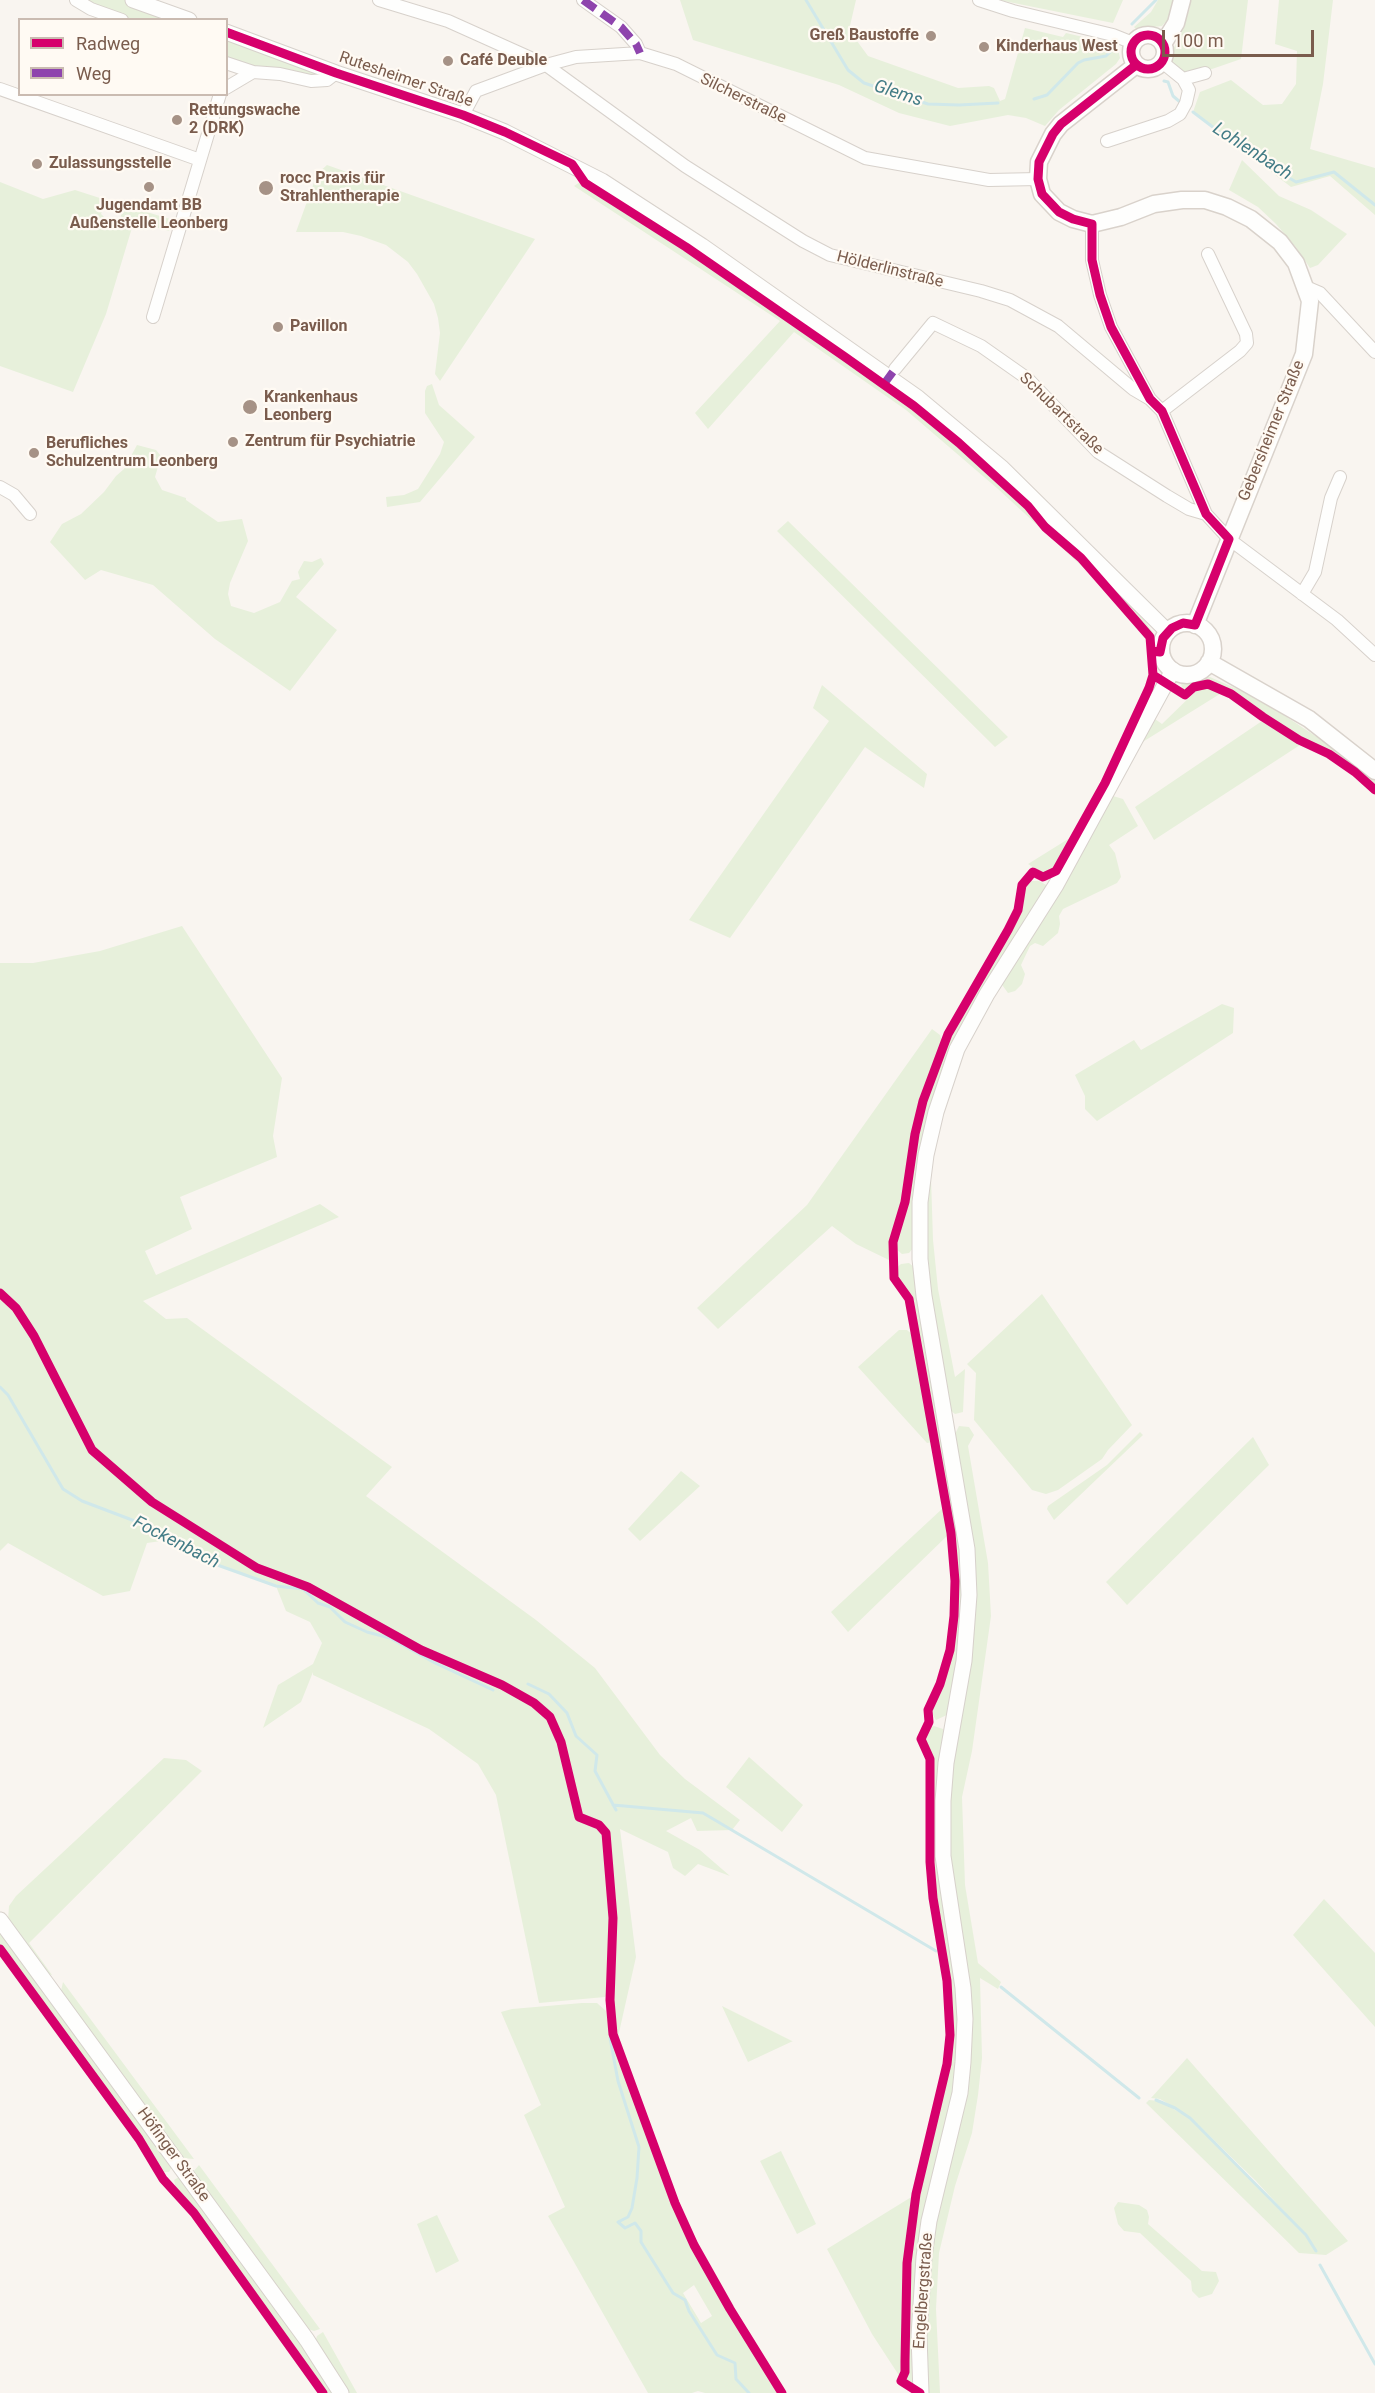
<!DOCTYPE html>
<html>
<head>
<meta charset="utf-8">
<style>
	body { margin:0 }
	#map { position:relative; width:1375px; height:2393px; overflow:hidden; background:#f9f5f0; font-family:Roboto,sans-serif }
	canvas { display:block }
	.legend { position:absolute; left:18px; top:18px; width:210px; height:78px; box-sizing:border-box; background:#fffaf3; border:2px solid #cabbb1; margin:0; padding:8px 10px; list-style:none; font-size:18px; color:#7a5c4d }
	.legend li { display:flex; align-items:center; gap:12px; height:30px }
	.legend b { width:30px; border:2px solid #cabbb1 }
	.scale { position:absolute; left:1162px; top:30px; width:152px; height:27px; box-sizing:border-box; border:3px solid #7a5c4d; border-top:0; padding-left:8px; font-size:18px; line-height:21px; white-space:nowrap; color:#7a5c4d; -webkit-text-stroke:4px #fffaf3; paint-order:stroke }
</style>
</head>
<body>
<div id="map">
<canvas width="1375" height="2393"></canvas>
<ul class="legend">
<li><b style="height:8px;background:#d6006c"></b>Radweg</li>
<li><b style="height:8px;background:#8e44ad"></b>Weg</li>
</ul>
<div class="scale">100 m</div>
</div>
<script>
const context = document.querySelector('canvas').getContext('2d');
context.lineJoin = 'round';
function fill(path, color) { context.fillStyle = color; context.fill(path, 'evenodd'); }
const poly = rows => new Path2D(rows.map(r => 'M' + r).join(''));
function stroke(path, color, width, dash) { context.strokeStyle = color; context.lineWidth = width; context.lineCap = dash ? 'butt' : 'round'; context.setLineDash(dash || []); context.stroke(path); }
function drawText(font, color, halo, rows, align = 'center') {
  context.font = font + ' Roboto,sans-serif'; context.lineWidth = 4.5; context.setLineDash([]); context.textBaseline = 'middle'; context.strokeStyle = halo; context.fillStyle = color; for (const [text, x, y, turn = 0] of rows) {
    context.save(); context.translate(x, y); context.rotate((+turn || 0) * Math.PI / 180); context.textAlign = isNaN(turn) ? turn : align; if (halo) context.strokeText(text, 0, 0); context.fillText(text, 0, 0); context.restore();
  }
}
fill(poly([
	[76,0,133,0,189,19,122,19],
	[680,0,856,0,849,30,868,56,958,88,989,86,994,88,1000,101,1005,99,1025,28,1063,37,1066,33,1109,43,1118,49,1120,58,1116,64,1059,110,1045,126,1026,118,1008,115,950,126,899,113,839,85,693,40],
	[999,0,1123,0,1113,23],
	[1158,0,1176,0,1170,17,1162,26,1136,29,1134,27,1151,12],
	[1189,0,1248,0,1241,59,1183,79,1162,62,1175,46,1190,8],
	[1279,0,1333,0,1323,84,1310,149,1375,168,1375,215,1330,176,1291,187,1193,112,1200,92,1231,80,1263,105,1282,104,1296,84,1297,51,1275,44],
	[226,32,311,64,327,80,227,63],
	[1242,160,1279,196,1311,210,1347,234,1318,265,1310,268,1295,246,1276,224,1258,207,1229,190],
	[327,165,535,239,440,381,435,374,440,333,438,318,434,304,417,274,408,262,386,245,361,236,343,232,296,232,317,174],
	[586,178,636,209,858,361,960,438,1022,496,1029,504,1027,509,1061,544,1074,555,1080,551,1145,621,1153,633,1155,644,1148,642,1140,628,1087,571,998,489,906,410,794,332,708,429,695,413,780,321,574,186],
	[0,182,43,199,75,190,106,200,101,214,117,229,124,205,173,220,169,231,134,221,106,314,73,392,0,366],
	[432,384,439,405,475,437,420,502,387,507,386,497,404,495,418,489,440,454,444,442,425,413,425,391,427,386],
	[137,445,156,450,161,456,155,477,162,490,186,498,186,500,218,522,242,519,248,541,230,583,228,594,231,606,254,613,280,602,292,581,300,579,298,572,304,561,312,562,321,558,324,564,296,597,337,630,290,691,215,639,153,585,101,570,85,580,50,542,62,524,81,514,104,492,116,476,124,469],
	[788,521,1008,737,995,747,777,531],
	[1202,677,1210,677,1258,698,1344,755,1375,780,1375,787,1329,751,1282,727,1235,692,1207,681,1183,689,1181,684,1185,682],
	[822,685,927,774,924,788,865,747,730,938,689,920,829,721,813,708],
	[1207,687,1223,692,1141,743,1155,719,1162,724,1198,689],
	[1262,721,1300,745,1154,840,1135,807],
	[1113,796,1123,799,1138,826,1109,845,1115,853,1121,877,1117,883,1063,909,1059,916,1060,924,1058,933,1043,946,1035,943,1030,946,1021,965,1025,974,1022,984,1015,991,1008,993,1000,982,1061,889],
	[1073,836,1053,872,1041,872,1028,864],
	[1029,881,1039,881,1048,886,948,1057,914,1247,909,1253,902,1254,895,1248,895,1241,906,1206,924,1107,951,1035,1009,933,1017,917,1025,887],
	[182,926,282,1078,273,1136,277,1157,180,1197,192,1229,145,1251,156,1275,320,1204,339,1217,143,1301,166,1319,187,1318,392,1467,366,1496,536,1620,595,1668,660,1755,685,1779,740,1820,732,1830,697,1831,691,1818,666,1831,700,1850,730,1876,698,1864,685,1876,673,1868,668,1852,620,1829,636,1957,618,2037,613,2009,616,1917,604,1845,610,1918,609,1992,605,1997,539,2003,496,1795,478,1764,429,1729,313,1675,313,1672,301,1702,263,1728,278,1685,313,1664,322,1643,310,1622,286,1611,276,1586,209,1562,161,1541,147,1543,130,1591,103,1596,8,1543,0,1551,0,963,33,963,100,951],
	[1222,1004,1234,1008,1233,1033,1097,1121,1085,1109,1085,1096,1075,1075,1134,1040,1141,1050],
	[932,1029,940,1035,942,1041,922,1099,912,1135,904,1203,890,1246,889,1260,856,1244,832,1226,718,1329,697,1308,807,1205],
	[931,1178,933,1240,938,1289,955,1377,965,1369,963,1412,955,1414,950,1410,941,1364,925,1253,928,1182],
	[909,1263,915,1268,961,1538,962,1627,949,1714,936,1720,933,1715,932,1709,942,1687,952,1649,956,1620,956,1566,953,1531,912,1298,896,1276,896,1268,901,1264],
	[1042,1294,1132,1425,1108,1450,1102,1459,1058,1490,1046,1494,1032,1490,974,1420,976,1373,967,1364],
	[899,1330,907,1330,914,1336,932,1442,927,1443,858,1367],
	[959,1426,969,1427,974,1435,968,1446,988,1563,991,1616,972,1751,962,1797,965,1885,978,1963,1001,1982,998,1989,980,1978,982,2058,978,2095,972,2133,955,2186,939,2253,936,2309,940,2393,928,2393,925,2336,930,2247,966,2089,948,1836,952,1761,970,1662,955,1434],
	[1140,1432,1143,1435,1054,1520,1047,1509,1048,1506,1107,1465],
	[1253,1437,1269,1465,1127,1605,1106,1582],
	[681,1471,700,1486,640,1541,628,1529],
	[943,1508,948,1535,848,1632,831,1612],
	[934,1726,943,1729,945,1734,940,1763,959,2015,954,2091,914,2383,910,2384,906,2379,910,2254,918,2193,944,2092,952,2037,949,1980,936,1898,932,1861,933,1758,924,1740,926,1729],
	[749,1757,803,1805,782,1832,726,1787],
	[164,1758,186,1760,202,1771,29,1943,52,1975,48,1974,8,1920,9,1906,16,1896],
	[1324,1899,1375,1953,1375,2027,1293,1935],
	[0,1930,173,2165,169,2172,161,2172,142,2138,0,1945],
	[63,1982,194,2159,182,2158,61,1991],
	[582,2003,597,2003,606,2011,610,2030,672,2204,712,2284,780,2393,705,2393,698,2391,692,2393,648,2393,548,2216,565,2207,524,2115,541,2105,501,2012,512,2009],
	[694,2285,712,2316,701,2323,683,2293],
	[722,2006,792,2041,793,2041,748,2062],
	[1187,2058,1348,2241,1326,2255,1299,2253,1146,2103,1149,2100,1160,2101,1189,2118,1302,2231,1256,2181,1190,2117,1160,2099,1151,2098],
	[781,2151,816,2224,797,2234,760,2161],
	[199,2165,320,2329,314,2331,305,2328,193,2172],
	[179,2177,183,2178,336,2393,326,2393,294,2345,196,2211,177,2193,174,2180],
	[913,2196,905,2264,903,2370,900,2377,872,2334,827,2249],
	[1118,2202,1139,2205,1147,2210,1149,2217,1148,2224,1202,2271,1216,2272,1219,2281,1212,2294,1199,2298,1192,2291,1191,2281,1140,2233,1124,2231,1118,2224,1114,2208],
	[437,2215,459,2261,436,2273,417,2224],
	[323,2332,357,2393,347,2393,315,2342,317,2336]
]), '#e7f0db');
stroke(poly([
	[806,0,848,70,864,83,928,104,959,105,998,103],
	[1132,24,1156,0],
	[1164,81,1168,82,1173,96,1180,102],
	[1034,99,1047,95,1078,63,1084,60,1106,56,1113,49],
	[1193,112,1247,153,1296,182,1334,172,1375,205],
	[0,1387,8,1395,63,1489,82,1501,148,1526,186,1544,209,1562,276,1586,303,1589,318,1603,330,1607,345,1622,367,1632,390,1638,435,1663,493,1690],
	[528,1684,549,1694,567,1713,576,1736,597,1755,595,1771,616,1810],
	[613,1805,703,1813,936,1951],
	[1001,1987,1139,2098],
	[610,2038,618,2081,639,2147,637,2178,632,2208,628,2217,618,2222,625,2228,635,2223,641,2231,641,2242,673,2293,685,2300,689,2311,717,2355,735,2363,736,2379,749,2393],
	[1156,2100,1175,2108,1190,2118,1306,2235,1316,2251],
	[1320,2265,1375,2364]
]), '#d0e8ea', 3);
const minor = poly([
	[76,0,91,9,122,20],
	[379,0,448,21,546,65,685,166,803,241,830,255,981,291,1010,300,1058,326,1133,389,1150,399],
	[583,0,621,27,636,44,640,53],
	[979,0,1013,11,1113,35,1133,43],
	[226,63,253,72,280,74,311,81,327,80,336,73],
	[1183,79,1205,73],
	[226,88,253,72],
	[0,89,200,160],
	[463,115,476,91,546,65,576,57,640,53,676,64,865,158,989,180,1038,179],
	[1107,141,1168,121,1180,114,1186,103,1189,90,1183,79,1162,62],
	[1092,224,1092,260,1100,295,1111,327,1150,399,1162,411,1206,514],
	[1306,287,1320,293,1375,352],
	[153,317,220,94],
	[895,369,933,323,981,346,1028,379,1098,452,1167,496,1189,509,1206,514,1229,539,1337,620,1375,655],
	[1162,411,1240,351,1247,343,1246,334,1208,254],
	[0,487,14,495,30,514],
	[1302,594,1315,572,1331,498,1340,477]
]);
const tertiary = poly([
	[133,0,189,20],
	[226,32,336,73,463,115,505,132,602,181,702,246,918,398,1002,468,1168,632],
	[0,1920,307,2340,341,2393],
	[921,2393,919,2336,924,2257,929,2221,960,2093,963,2062,965,2019,963,1988,943,1856,943,1801,946,1763,964,1661,969,1595,967,1549,924,1296,920,1259,920,1202,926,1155,936,1112,957,1049,987,994,1056,885,1173,670]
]);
const secondary = poly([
	'1131 52a17 17 0 1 1 34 0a17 17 0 1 1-34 0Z',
	[1163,44,1176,23,1182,0],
	[1136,65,1061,124,1053,134,1039,162,1038,179,1042,194,1059,212,1073,219,1092,224,1121,217,1154,204,1182,200,1205,200,1227,207,1251,219,1280,242,1296,263,1310,301,1304,354,1195,625],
	'1161 649a26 26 0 1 1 52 0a26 26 0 1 1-52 0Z',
	[1209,662,1309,719,1375,771]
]);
stroke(minor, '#d7d1cb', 14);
stroke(tertiary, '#d7d1cb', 17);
stroke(secondary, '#d9d2cb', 19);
stroke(minor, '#fefefd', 12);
stroke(tertiary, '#fefefd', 15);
stroke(secondary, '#fefefd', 16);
stroke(poly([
	[583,0,621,27,636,44,640,53],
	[884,384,895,369]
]), '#8e44ad', 8, [15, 8]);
stroke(poly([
	[226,32,336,73,463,115,505,132,572,164,585,183,686,247,845,357,914,406,959,443,1028,506,1045,527,1081,558,1150,637,1153,675,1149,688,1105,783,1056,871,1043,877,1033,872,1022,885,1018,910,1008,930,948,1034,923,1101,915,1134,905,1202,893,1242,894,1278,909,1299,922,1371,951,1533,955,1581,954,1616,950,1650,940,1684,928,1710,929,1722,921,1739,930,1759,930,1862,933,1898,947,1981,950,2035,947,2064,916,2194,907,2263,905,2361,905,2372,901,2381,920,2393],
	'1131 52a17 17 0 1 1 34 0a17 17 0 1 1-34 0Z',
	[1136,65,1061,124,1053,134,1039,162,1038,179,1042,194,1059,212,1073,219,1092,224,1092,260,1100,295,1111,327,1150,399,1162,411,1206,514,1229,539,1195,625,1183,623,1172,628,1163,638,1160,652,1152,651],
	[1153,675,1185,695,1194,687,1208,684,1231,694,1263,717,1299,740,1329,754,1355,772,1375,790],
	[0,1293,16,1308,34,1336,92,1450,152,1502,257,1568,308,1587,421,1650,502,1685,534,1703,550,1717,561,1742,579,1817,599,1825,606,1833,613,1918,610,2000,613,2034,675,2203,694,2245,730,2309,782,2393],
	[0,1949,139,2139,163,2179,194,2213,323,2393]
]), '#d6006c', 9);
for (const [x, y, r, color] of [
	[931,36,6,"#a69286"],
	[984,47,6,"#a69286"],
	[448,61,6,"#a69286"],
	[177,120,6,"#a69286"],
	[37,164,6,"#a69286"],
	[149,187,6,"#a69286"],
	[266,188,8,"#a69286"],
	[278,327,6,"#a69286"],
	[250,407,8,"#a69286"],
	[233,442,6,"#a69286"],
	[34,453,6,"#a69286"]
]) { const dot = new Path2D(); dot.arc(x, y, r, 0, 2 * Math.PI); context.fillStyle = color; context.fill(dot); stroke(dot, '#fffaf3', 2); }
drawText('bold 16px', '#7a5c4d', '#fffaf3', [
	["Greß Baustoffe",919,36,"right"],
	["Kinderhaus West",996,47],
	["Café Deuble",460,61],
	["Rettungswache",189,111],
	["2 (DRK)",189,129],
	["Zulassungsstelle",49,164],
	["rocc Praxis für",280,179],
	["Strahlentherapie",280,197],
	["Jugendamt BB",149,206,"center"],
	["Außenstelle Leonberg",149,224,"center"],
	["Pavillon",290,327],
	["Krankenhaus",264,398],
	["Leonberg",264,416],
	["Zentrum für Psychiatrie",245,442],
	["Berufliches",46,444],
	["Schulzentrum Leonberg",46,462]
], 'left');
drawText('16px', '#7a5c4d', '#fffaf3', [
	["Rutesheimer Straße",406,80,19],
	["Silcherstraße",743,99,26],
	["Hölderlinstraße",890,270,14],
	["Schubartstraße",1061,414,44],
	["Gebersheimer Straße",1272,431,-68],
	["Höfinger Straße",173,2155,54],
	["Engelbergstraße",924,2291,-86]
]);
drawText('italic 18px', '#437c86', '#fffaf3', [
	["Glems",898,94,18],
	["Lohlenbach",1252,152,33],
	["Fockenbach",176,1543,27]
]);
</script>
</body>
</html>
